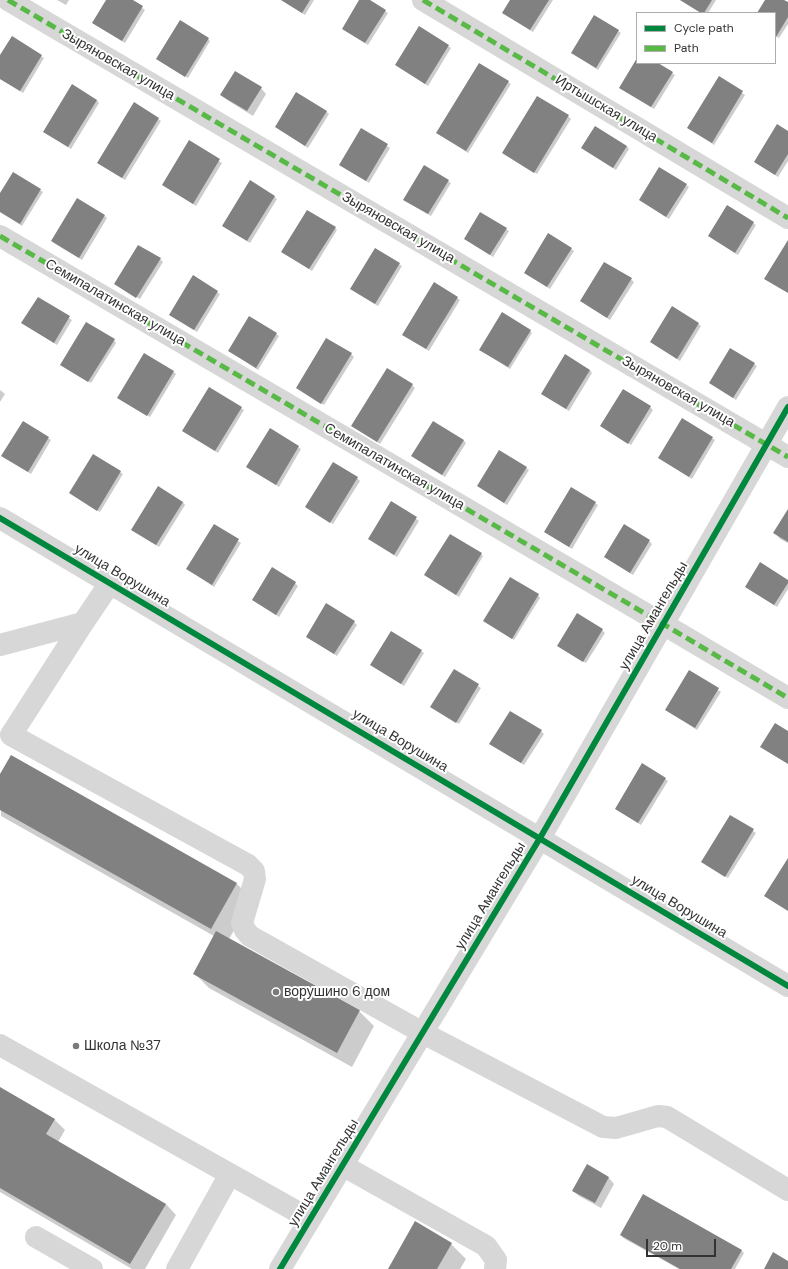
<!DOCTYPE html>
<html>
<head>
<meta charset="utf-8">
<style>
	body { margin:0 }
	#map { position:relative; width:788px; height:1269px; overflow:hidden; background:#fff; font-family:"DM Sans",sans-serif }
	canvas { display:block }
	.legend { position:absolute; left:636px; top:12px; width:140px; height:52px; box-sizing:border-box; background:#fff; border:1px solid #adadad; margin:0; padding:5px 7px; list-style:none; font-size:12px; color:#333 }
	.legend li { display:flex; align-items:center; gap:8px; height:20px }
	.legend b { width:20px; border:1px solid #adadad }
	.scale { position:absolute; left:646px; top:1239px; width:70px; height:18px; box-sizing:border-box; border:2px solid #333; border-top:0; padding-left:5px; font-size:12px; line-height:14px; white-space:nowrap; color:#333; -webkit-text-stroke:3px #fff; paint-order:stroke }
</style>
</head>
<body>
<div id="map">
<canvas width="788" height="1269"></canvas>
<ul class="legend">
<li><b style="height:5px;background:#00873e"></b>Cycle path</li>
<li><b style="height:5px;background:#58b947"></b>Path</li>
</ul>
<div class="scale">20 m</div>
</div>
<script>
const context = document.querySelector('canvas').getContext('2d');
context.lineJoin = 'round';
function fill(path, color) { context.fillStyle = color; context.fill(path, 'evenodd'); }
const poly = rows => new Path2D(rows.map(r => 'M' + r).join(''));
function stroke(path, color, width, dash) { context.strokeStyle = color; context.lineWidth = width; context.lineCap = dash ? 'butt' : 'round'; context.setLineDash(dash || []); context.stroke(path); }
function drawText(font, color, halo, rows, align = 'center') {
  context.font = font + ' "DM Sans",sans-serif'; context.lineWidth = 4; context.setLineDash([]); context.textBaseline = 'middle'; context.strokeStyle = halo; context.fillStyle = color; for (const [text, x, y, turn = 0] of rows) {
    context.save(); context.translate(x, y); context.rotate((+turn || 0) * Math.PI / 180); context.textAlign = isNaN(turn) ? turn : align; if (halo) context.strokeText(text, 0, 0); context.fillText(text, 0, 0); context.restore();
  }
}
fill(poly([
	[57,0,69,0,66,5],
	[107,0,131,0,145,10,125,43,96,25],
	[281,0,314,0,305,15],
	[360,0,368,0,388,13,368,45,343,29],
	[511,0,553,0,533,32,503,13],
	[680,0,716,0,708,13,701,13],
	[766,0,782,0,788,3,788,24,779,38,775,36,775,13,759,13],
	[618,31,621,33,598,70,575,55],
	[12,37,44,58,23,93,0,79,0,57],
	[208,39,210,41,188,78,160,61],
	[448,46,451,48,428,86,396,65],
	[637,60,637,63,656,63,675,75,654,109,623,90],
	[719,78,745,95,714,145,688,128],
	[508,82,511,84,468,153,437,133],
	[261,88,266,94,253,116,227,100,221,95],
	[97,100,99,103,71,149,47,134],
	[135,103,161,121,125,180,98,163],
	[326,111,329,114,308,148,276,127],
	[568,116,571,119,537,174,504,153],
	[362,129,390,148,369,183,343,167],
	[788,132,788,161,778,177,755,162],
	[190,142,222,163,196,206,163,185],
	[627,146,629,149,616,170,582,148],
	[448,181,451,183,431,216,407,202],
	[686,185,689,187,669,219,640,200],
	[40,190,43,192,22,226,0,212,0,195],
	[274,196,277,199,250,243,226,228],
	[105,216,107,218,82,260,54,243],
	[753,223,756,225,738,255,709,236],
	[335,228,337,230,312,271,283,252],
	[506,229,509,231,493,257,468,241],
	[375,249,402,266,378,306,354,291],
	[571,249,574,251,550,289,525,273],
	[160,259,163,262,140,299,115,284],
	[193,277,220,294,197,332,170,315],
	[631,279,634,282,610,320,581,301],
	[435,284,460,300,429,351,406,337],
	[38,298,72,320,57,345,25,325],
	[250,317,279,336,258,370,229,351],
	[698,324,701,326,680,361,651,342],
	[530,331,532,333,510,369,480,350],
	[114,340,116,343,91,383,64,367],
	[351,354,354,357,324,405,297,388],
	[754,364,757,366,736,400,710,383],
	[590,370,592,373,569,411,542,394],
	[174,372,176,374,150,417,121,400],
	[412,385,415,388,380,444,353,426],
	[0,390,5,394,0,402],
	[650,407,653,410,631,445,601,426],
	[241,408,244,410,218,453,183,431],
	[682,419,715,440,692,479,659,458],
	[23,422,51,440,31,474,5,458],
	[270,430,301,449,279,487,250,469],
	[463,440,466,443,445,477,415,458],
	[526,468,529,470,507,505,478,486],
	[120,472,123,474,100,512,70,493],
	[357,478,360,481,333,524,306,507],
	[572,488,598,505,572,549,548,534],
	[183,502,185,505,159,547,135,532],
	[391,502,419,521,397,557,369,539],
	[788,511,788,543,780,539,775,533],
	[214,525,241,543,214,587,188,569],
	[649,541,652,544,633,575,608,559],
	[481,554,483,556,459,597,425,575],
	[788,581,788,589,777,607,749,589],
	[295,583,298,586,279,617,253,600],
	[538,595,540,598,514,640,485,621],
	[354,622,357,625,337,656,307,637],
	[602,630,605,633,586,663,561,648],
	[421,651,424,653,404,686,371,665],
	[454,670,481,688,459,724,434,709],
	[690,672,721,692,697,730,669,712],
	[541,731,544,734,524,765,493,746],
	[11,757,237,884,252,899,229,939,359,1011,374,1026,352,1067,209,988,194,973,214,936,1,816,0,776],
	[665,779,668,781,641,825,616,809],
	[730,816,756,833,728,878,705,864],
	[0,1088,54,1119,65,1130,58,1142,166,1204,176,1215,145,1269,132,1269,0,1192],
	[587,1166,609,1178,614,1184,601,1208,579,1196,573,1191],
	[621,1235,741,1250,744,1253,735,1269,679,1269,623,1238],
	[451,1244,466,1259,460,1269,389,1269]
]), '#0003');
fill(poly([
	[106,0,133,0,143,6,122,41,92,23],
	[281,0,310,0,302,13],
	[359,0,370,0,386,10,365,43,342,29],
	[510,0,549,0,530,30,502,13],
	[680,0,712,0,704,13,701,13],
	[765,0,784,0,788,2,788,17,776,37,775,36,775,13,757,13],
	[594,15,619,30,596,68,571,53],
	[180,20,209,38,185,77,156,59],
	[419,26,449,45,425,84,395,65],
	[12,36,42,55,20,91,0,79,0,55],
	[637,58,637,63,658,63,673,72,651,107,619,88],
	[479,63,509,81,466,151,436,133],
	[235,71,262,87,247,111,220,95],
	[719,76,743,91,712,143,687,128],
	[72,84,97,100,68,147,43,132],
	[296,92,327,111,305,146,275,127],
	[537,96,569,115,534,173,502,153],
	[134,102,159,118,122,178,97,163],
	[777,124,788,131,788,154,775,175,754,162],
	[595,126,627,146,613,168,581,148],
	[361,128,388,144,366,181,339,165],
	[189,140,220,159,193,204,162,185],
	[424,165,449,180,428,214,403,200],
	[659,167,687,184,666,217,639,200],
	[13,172,41,189,20,224,0,212,0,193],
	[250,180,275,196,247,241,222,226],
	[77,198,105,215,79,258,51,241],
	[727,205,754,222,735,253,708,236],
	[307,210,336,227,309,269,281,252],
	[480,212,507,228,490,255,464,239],
	[548,233,572,248,547,287,524,273],
	[788,240,788,293,764,279],
	[138,245,161,258,136,298,114,284],
	[375,248,400,263,375,304,350,289],
	[604,262,632,278,607,318,580,301],
	[193,275,218,291,194,330,169,315],
	[434,282,458,297,426,349,402,335],
	[38,297,70,316,54,343,21,323],
	[672,306,699,323,677,359,650,342],
	[502,312,531,330,508,367,479,350],
	[249,316,277,333,256,368,228,351],
	[86,322,115,339,88,382,60,365],
	[326,338,352,353,321,404,296,388],
	[730,348,755,363,733,398,709,383],
	[144,353,174,371,147,416,117,398],
	[565,354,590,370,566,409,541,394],
	[387,368,413,384,377,442,351,426],
	[209,387,242,407,215,451,182,431],
	[623,389,651,406,628,444,600,426],
	[682,418,713,437,689,477,658,458],
	[23,421,49,437,28,472,1,456],
	[433,421,464,440,442,475,411,456],
	[270,428,299,446,276,485,246,467],
	[499,450,527,467,504,503,477,486],
	[93,454,121,471,97,511,69,493],
	[333,462,358,477,330,523,305,507],
	[158,486,183,502,156,545,131,530],
	[571,487,596,502,569,547,544,532],
	[391,501,417,517,394,555,368,539],
	[788,509,788,542,773,533],
	[214,524,239,539,212,585,186,569],
	[624,524,650,540,630,573,604,557],
	[450,534,482,553,456,595,424,575],
	[760,562,788,580,788,583,774,605,745,587],
	[272,567,296,582,276,615,252,600],
	[510,577,539,594,512,639,483,621],
	[326,603,355,621,334,654,306,637],
	[577,613,603,629,583,662,557,646],
	[391,631,422,650,401,684,370,665],
	[454,669,479,684,456,723,430,707],
	[689,670,719,688,695,728,665,710],
	[510,711,542,730,521,763,489,744],
	[775,723,788,731,788,764,760,747],
	[11,755,237,883,211,929,0,810,0,774],
	[642,763,666,778,638,823,615,809],
	[730,815,754,829,725,877,701,862],
	[788,858,788,911,764,896],
	[216,931,360,1010,337,1053,193,974],
	[0,1087,55,1119,46,1134,166,1204,130,1264,0,1188],
	[587,1164,609,1177,595,1203,572,1191],
	[643,1194,742,1250,731,1269,680,1269,620,1235],
	[415,1221,452,1243,437,1269,388,1269],
	[773,1252,788,1261,788,1269,764,1269]
]), '#818181');
stroke(poly([
	[8,0,788,457],
	[423,0,788,218],
	[0,236,663,624,788,698],
	[0,518,788,986],
	[110,583,83,623,11,735,248,865,254,871,255,879,242,923,245,930,250,936,423,1033,603,1127,616,1128,658,1116,667,1117,788,1190],
	[0,645,83,623],
	[0,1045,310,1219],
	[342,1165,486,1246,496,1260,495,1269],
	[36,1237,92,1269],
	[177,1269,230,1174],
	[280,1269,540,838,788,407]
]), '#d7d7d7', 22);
stroke(poly([
	[8,0,788,457],
	[423,0,788,218],
	[0,236,663,624,788,698]
]), '#58b947', 5, [10, 5]);
stroke(poly([
	[0,518,788,986],
	[280,1269,540,838,788,407]
]), '#00873e', 6);
for (const [x, y, r, color] of [
	[276,992,4,"#7a7a7a"],
	[76,1046,4,"#7a7a7a"]
]) { const dot = new Path2D(); dot.arc(x, y, r, 0, 2 * Math.PI); context.fillStyle = color; context.fill(dot); stroke(dot, '#fff', 1.5); }
drawText('14px', '#333', '#fff', [
	["Зыряновская улица",118,65,30],
	["Иртышская улица",606,109,31],
	["Зыряновская улица",398,228,30],
	["Семипалатинская улица",115,303,30],
	["Зыряновская улица",678,392,30],
	["Семипалатинская улица",394,467,30],
	["улица Ворушина",122,576,31],
	["улица Амангельды",654,616,-60],
	["улица Ворушина",400,741,31],
	["улица Амангельды",491,896,-59],
	["улица Ворушина",679,907,31],
	["улица Амангельды",324,1173,-59]
]);
drawText('14px', '#333', '#fff', [
	["ворушино 6 дом",284,992],
	["Школа №37",84,1046]
], 'left');
</script>
</body>
</html>
